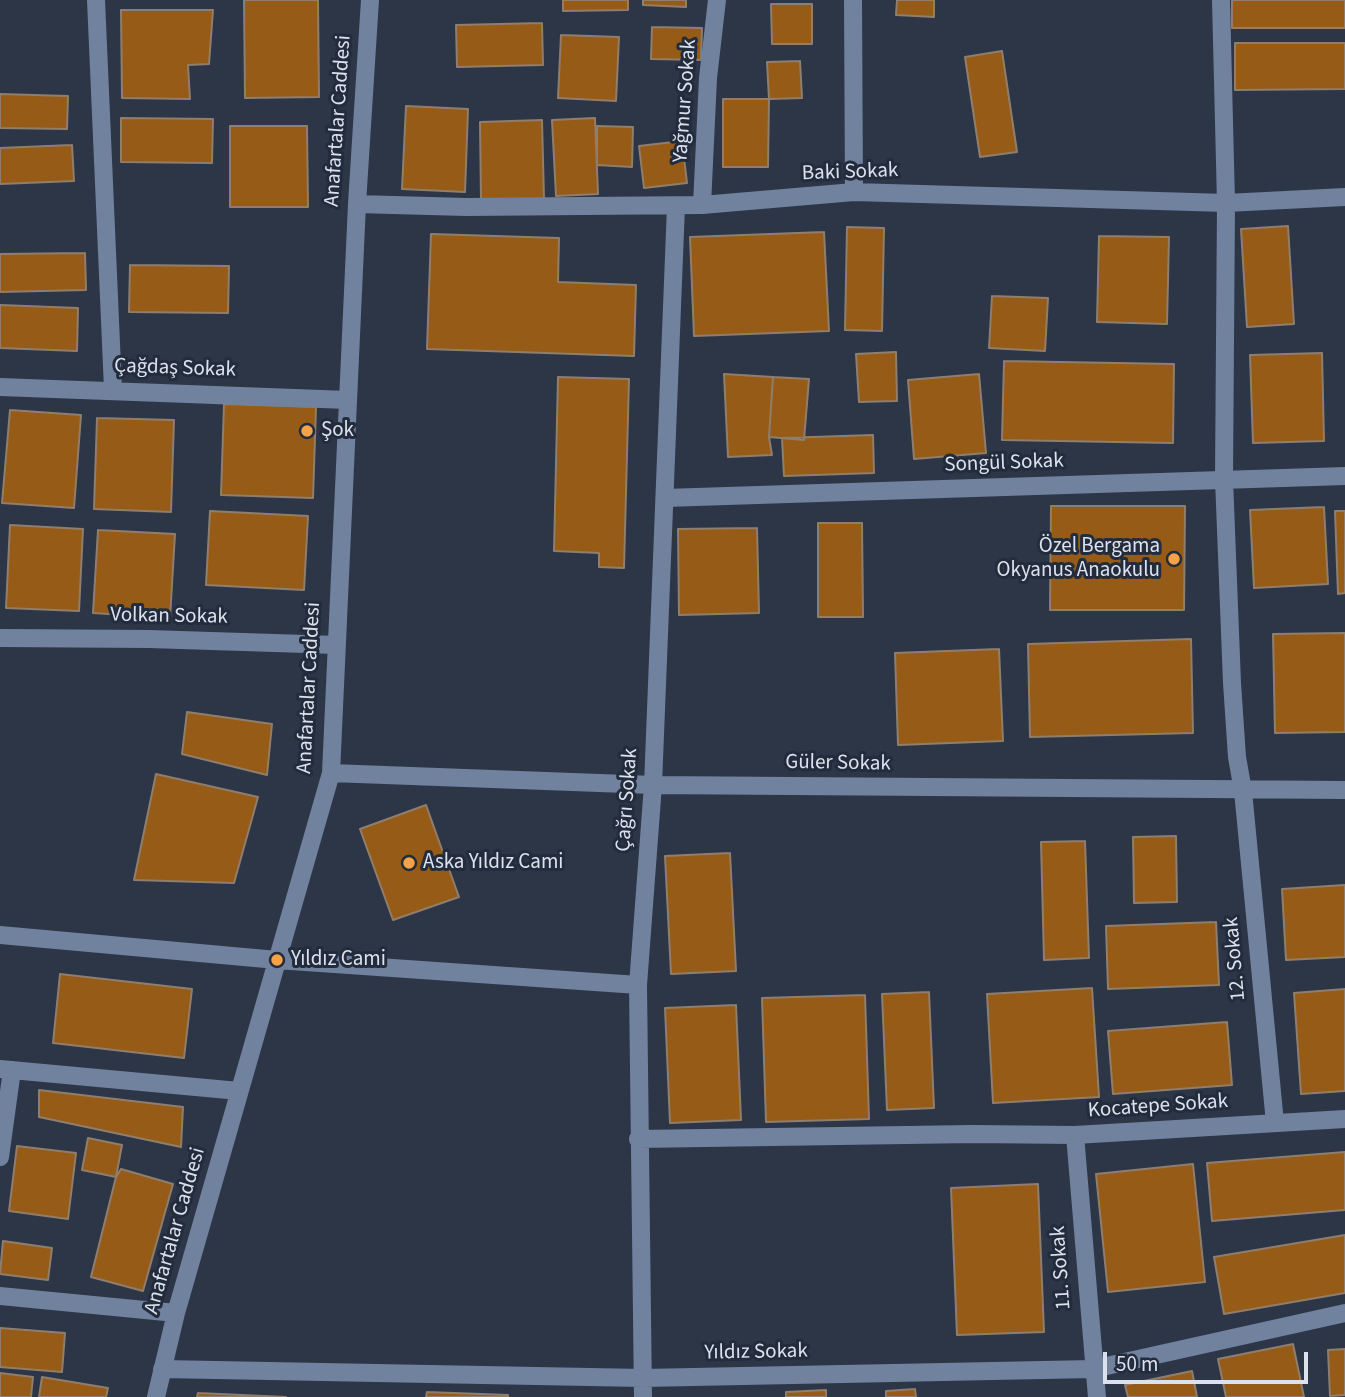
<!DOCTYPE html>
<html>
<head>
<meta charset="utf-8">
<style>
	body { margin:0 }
	#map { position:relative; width:1345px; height:1397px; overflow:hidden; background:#2c3647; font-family:"Source Sans 3",sans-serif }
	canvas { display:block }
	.scale { position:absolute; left:1103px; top:1352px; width:205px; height:32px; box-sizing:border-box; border:4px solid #dbe2ed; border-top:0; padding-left:9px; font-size:21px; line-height:24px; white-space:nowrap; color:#dbe2ed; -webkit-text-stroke:5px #222c3c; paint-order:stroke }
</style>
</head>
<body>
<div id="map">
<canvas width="1345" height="1397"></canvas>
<div class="scale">50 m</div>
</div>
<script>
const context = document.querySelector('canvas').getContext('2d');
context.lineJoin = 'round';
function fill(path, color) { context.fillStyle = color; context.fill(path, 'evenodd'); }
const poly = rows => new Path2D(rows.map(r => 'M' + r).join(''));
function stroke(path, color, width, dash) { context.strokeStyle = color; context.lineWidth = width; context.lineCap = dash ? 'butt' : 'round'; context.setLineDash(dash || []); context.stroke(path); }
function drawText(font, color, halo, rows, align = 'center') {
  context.font = font + ' "Source Sans 3",sans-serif'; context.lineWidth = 6; context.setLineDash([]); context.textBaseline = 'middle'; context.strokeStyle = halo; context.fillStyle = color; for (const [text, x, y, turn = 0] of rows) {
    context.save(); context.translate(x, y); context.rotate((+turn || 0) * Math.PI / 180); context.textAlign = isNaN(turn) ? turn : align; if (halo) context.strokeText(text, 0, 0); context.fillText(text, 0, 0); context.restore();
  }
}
const building = poly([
	[244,0,318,0,319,97,245,98,244,0],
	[563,0,628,0,628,10,563,11,563,0],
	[643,0,686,0,686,7,643,5,643,0],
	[897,0,934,0,934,17,896,15,897,0],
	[1232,0,1345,0,1345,28,1232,28,1232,0],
	[771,4,812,4,812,44,772,44,771,4],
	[121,10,213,10,209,64,188,65,190,99,122,98,121,10],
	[542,23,543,65,457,67,456,25,542,23],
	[652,27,702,28,701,60,651,59,652,27],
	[561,35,619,37,616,101,558,98,561,35],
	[1235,43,1345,43,1345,89,1235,90,1235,43],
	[1002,51,1017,152,980,157,965,57,1002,51],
	[800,61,802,98,769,99,767,62,800,61],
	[0,94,68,96,67,129,0,128,0,94],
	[723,99,769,99,768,167,723,167,723,99],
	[406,106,468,109,465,192,402,189,406,106],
	[121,118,213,119,212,163,121,162,121,118],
	[595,118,598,194,556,196,552,120,595,118],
	[542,120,544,199,481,200,480,122,542,120],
	[230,126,307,126,308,207,230,207,230,126],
	[597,126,633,127,632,167,597,165,597,126],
	[682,141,687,183,644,188,639,146,682,141],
	[72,145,74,181,0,184,0,148,72,145],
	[1288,226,1294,324,1247,327,1241,229,1288,226],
	[847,227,884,228,882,331,845,330,847,227],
	[824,232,829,331,694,336,690,237,824,232],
	[431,234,559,238,558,282,636,285,634,356,427,349,431,234],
	[1099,236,1169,237,1167,324,1097,322,1099,236],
	[85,253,86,290,0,292,0,254,85,253],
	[130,265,229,266,228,313,129,312,130,265],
	[992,296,1048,298,1045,351,989,348,992,296],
	[0,305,78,308,77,351,0,348,0,305],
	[896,352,897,401,859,402,856,354,896,352],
	[1322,353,1324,441,1253,443,1250,355,1322,353],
	[1004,361,1174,364,1173,443,1002,440,1004,361],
	[724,374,773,377,769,437,772,455,728,457,724,374],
	[979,374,986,453,914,459,908,380,979,374],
	[558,377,629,379,624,568,599,567,599,553,554,551,558,377],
	[773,377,809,379,804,440,769,437,773,377],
	[224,404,316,407,313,498,221,495,224,404],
	[10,410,81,415,74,508,2,503,10,410],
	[97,418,174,420,171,512,94,509,97,418],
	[873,435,874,473,784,476,782,438,873,435],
	[1051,506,1185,506,1184,610,1050,610,1051,506],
	[1324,507,1328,584,1254,588,1250,510,1324,507],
	[210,511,308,516,304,590,206,585,210,511],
	[1335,511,1345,511,1345,593,1338,594,1335,511],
	[818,523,862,523,863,617,818,617,818,523],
	[10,525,83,529,79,611,6,608,10,525],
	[757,528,759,613,679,615,678,529,757,528],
	[98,530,175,534,170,618,93,613,98,530],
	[1345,633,1345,732,1275,733,1273,634,1345,633],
	[1191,639,1193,733,1030,737,1028,644,1191,639],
	[999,649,1003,741,898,745,895,653,999,649],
	[187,712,272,724,267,775,182,754,187,712],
	[156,774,258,797,234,883,134,880,156,774],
	[426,805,459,897,393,920,360,829,426,805],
	[1176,836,1177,902,1134,903,1133,837,1176,836],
	[1085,841,1089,958,1044,960,1041,842,1085,841],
	[730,853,736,971,671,974,665,856,730,853],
	[1345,885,1345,957,1286,960,1282,889,1345,885],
	[1216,922,1219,985,1108,989,1106,926,1216,922],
	[60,974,192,989,184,1058,53,1043,60,974],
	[1092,988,1099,1097,993,1103,987,994,1092,988],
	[1345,989,1345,1091,1301,1094,1294,993,1345,989],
	[929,992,934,1108,887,1110,882,994,929,992],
	[865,995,869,1119,766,1122,762,998,865,995],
	[736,1005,741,1120,670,1123,665,1008,736,1005],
	[1227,1022,1232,1085,1113,1094,1108,1031,1227,1022],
	[39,1090,183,1107,181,1147,39,1117,39,1090],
	[88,1138,122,1145,116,1177,82,1170,88,1138],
	[17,1146,76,1153,68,1219,9,1211,17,1146],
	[1345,1152,1345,1210,1212,1221,1207,1163,1345,1152],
	[1193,1164,1205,1282,1108,1292,1096,1174,1193,1164],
	[121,1169,173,1184,143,1291,91,1277,116,1177,121,1169],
	[1038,1184,1044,1332,957,1335,951,1188,1038,1184],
	[1345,1235,1345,1293,1224,1314,1214,1257,1345,1235],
	[3,1241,52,1248,48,1280,0,1274,3,1241],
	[0,1328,65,1333,62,1372,0,1367,0,1328],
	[1293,1344,1304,1397,1226,1397,1218,1359,1293,1344],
	[1345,1349,1345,1395,1330,1396,1328,1350,1345,1349],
	[1192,1371,1197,1397,1128,1397,1125,1385,1192,1371],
	[0,1373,33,1377,31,1397,0,1397,0,1373],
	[42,1377,108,1388,106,1397,39,1397,42,1377],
	[915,1389,916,1397,886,1397,886,1391,915,1389],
	[826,1390,826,1397,786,1397,786,1392,826,1390],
	[427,1392,508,1395,508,1397,426,1397,427,1392],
	[198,1393,286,1397,197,1397,198,1393]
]);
fill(building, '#965b17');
stroke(building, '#907e6d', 2);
stroke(poly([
	[96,0,113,389],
	[853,0,854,192],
	[1221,0,1226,203,1224,479,1232,683,1237,757,1243,791,1275,1123],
	[357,204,466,207,702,205,854,192,1226,203,1345,197],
	[702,205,708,78,717,0],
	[0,387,348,400],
	[665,498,1345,476],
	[0,638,149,639,337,645],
	[331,773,653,785,1345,790],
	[0,935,277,960,638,985],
	[0,1069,239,1091],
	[1075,1135,1097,1397],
	[638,1139,973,1134,1075,1135,1345,1119],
	[0,1157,12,1070],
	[0,1296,176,1313],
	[162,1369,643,1378,1093,1369,1345,1313],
	[156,1397,176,1313,331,773,357,204,370,0],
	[643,1397,638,985,653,785,676,206]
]), '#71829f', 18);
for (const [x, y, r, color] of [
	[307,431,7,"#f6a248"],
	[1174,559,7,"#f6a248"],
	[409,863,7,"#f6a248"],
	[277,960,7,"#f6a248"]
]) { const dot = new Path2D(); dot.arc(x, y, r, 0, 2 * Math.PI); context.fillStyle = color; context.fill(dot); stroke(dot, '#222c3c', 2.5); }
drawText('21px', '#dbe2ed', '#222c3c', [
	["Yağmur Sokak",686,101,-86],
	["Anafartalar Caddesi",339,121,-86],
	["Baki Sokak",850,173,-2],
	["Çağdaş Sokak",175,369,2],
	["Songül Sokak",1004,464,-2],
	["Volkan Sokak",169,617,1],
	["Anafartalar Caddesi",310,688,-87],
	["Güler Sokak",838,764,1],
	["Çağrı Sokak",628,800,-86],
	["12. Sokak",1236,959,-95],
	["Kocatepe Sokak",1158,1107,-4],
	["Anafartalar Caddesi",176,1231,-74],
	["11. Sokak",1062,1268,-94],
	["Yıldız Sokak",756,1353,-1]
]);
drawText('21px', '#dbe2ed', '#222c3c', [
	["Şok",321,431],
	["Özel Bergama",1160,547,"right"],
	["Okyanus Anaokulu",1160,571,"right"],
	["Aska Yıldız Cami",423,863],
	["Yıldız Cami",291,960]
], 'left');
</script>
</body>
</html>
